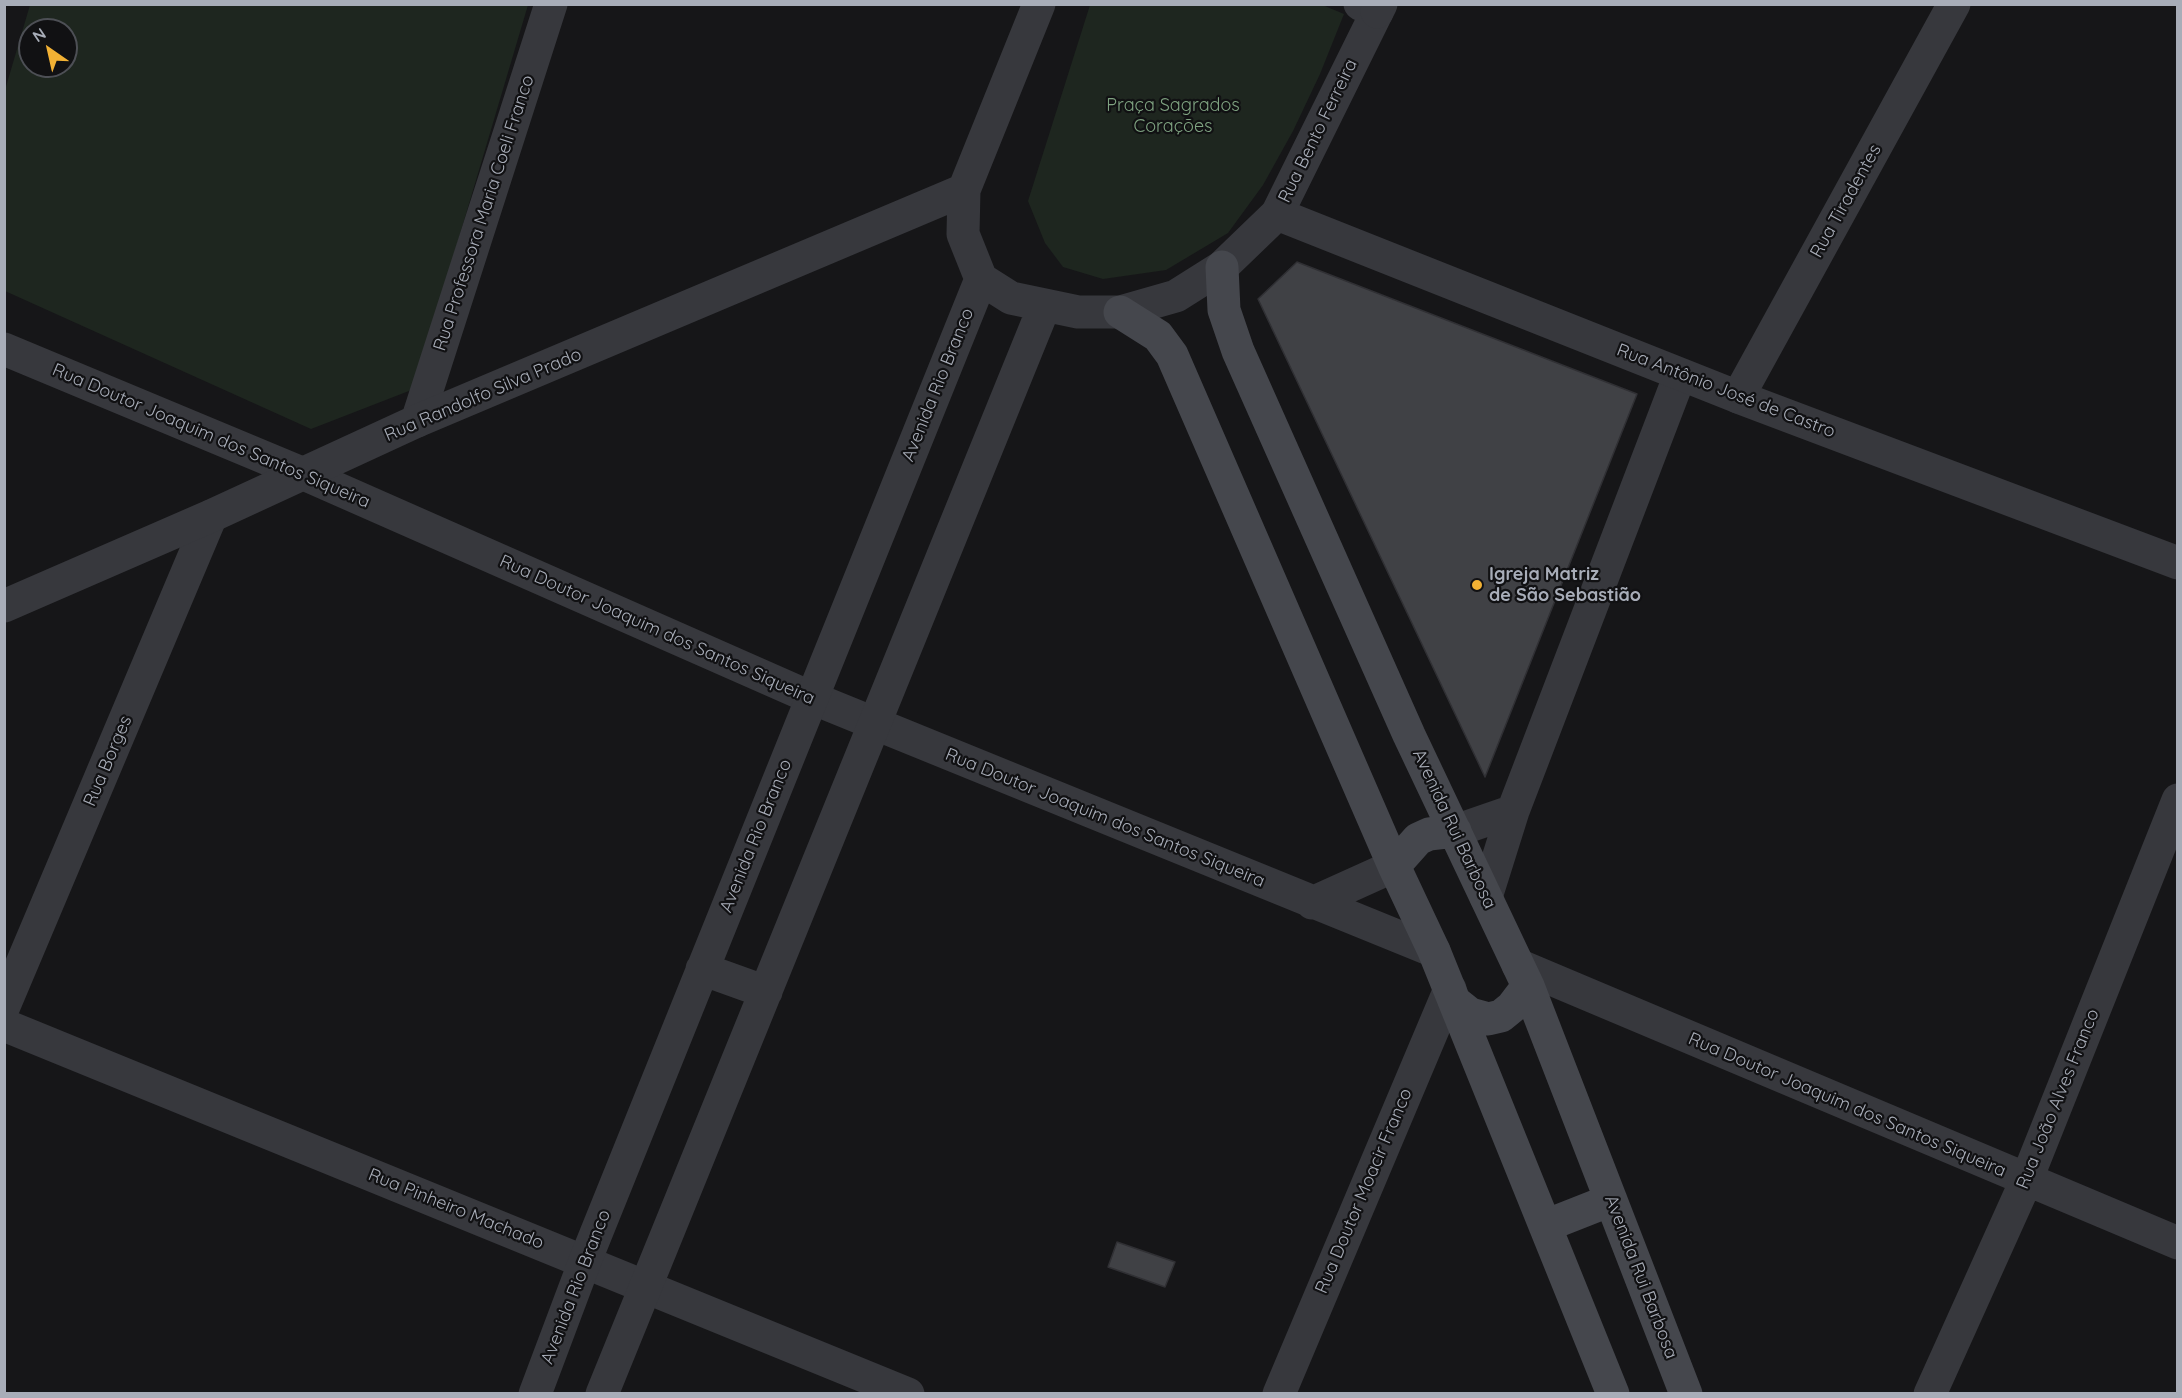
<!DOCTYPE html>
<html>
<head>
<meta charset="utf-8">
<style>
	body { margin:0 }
	#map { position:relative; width:2182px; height:1398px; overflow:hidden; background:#161618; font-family:Quicksand,sans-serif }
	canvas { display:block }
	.frame { position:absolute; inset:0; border:6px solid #a8adb8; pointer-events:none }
	.north { position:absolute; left:18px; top:18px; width:60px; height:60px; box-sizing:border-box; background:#111113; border:2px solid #4d4f55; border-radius:50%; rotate:326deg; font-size:16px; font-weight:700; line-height:24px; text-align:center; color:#a8adb8 }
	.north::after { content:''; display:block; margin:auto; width:21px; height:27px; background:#f2b134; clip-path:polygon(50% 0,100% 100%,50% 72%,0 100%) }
</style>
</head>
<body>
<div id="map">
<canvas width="2182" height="1398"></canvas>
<div class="frame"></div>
<div class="north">N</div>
</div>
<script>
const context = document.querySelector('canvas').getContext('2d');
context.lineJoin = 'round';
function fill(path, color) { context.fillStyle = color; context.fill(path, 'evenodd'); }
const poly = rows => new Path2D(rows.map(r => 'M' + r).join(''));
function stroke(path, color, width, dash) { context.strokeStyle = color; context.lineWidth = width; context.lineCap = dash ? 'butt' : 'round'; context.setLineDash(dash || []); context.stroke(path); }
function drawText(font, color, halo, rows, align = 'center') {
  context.font = font + ' Quicksand,sans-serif'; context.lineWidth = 4.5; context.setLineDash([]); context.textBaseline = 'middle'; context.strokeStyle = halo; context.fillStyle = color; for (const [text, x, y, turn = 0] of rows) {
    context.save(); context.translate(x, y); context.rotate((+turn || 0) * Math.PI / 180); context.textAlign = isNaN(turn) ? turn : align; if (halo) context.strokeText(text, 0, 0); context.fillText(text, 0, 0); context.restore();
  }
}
fill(poly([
	[1320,4,1344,14,1320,74,1293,131,1263,185,1228,233,1166,270,1103,279,1063,267,1045,243,1028,201,1090,5],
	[30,5,528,5,414,389,311,429,5,291,5,90],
	[30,30,66,30,66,66,30,66]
]), '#1e261f');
const building = poly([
	[1297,262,1637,394,1485,777,1258,299,1297,262],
	[1117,1242,1175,1262,1165,1287,1108,1267,1117,1242]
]);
fill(building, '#404145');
stroke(building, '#303034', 1.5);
stroke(poly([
	[1277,214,1377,12,1360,4],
	[4,349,304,474,812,698,1434,951],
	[1738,397,2178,563],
	[417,421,551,4],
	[1455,831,1513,811],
	[1486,897,1513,811,1680,375],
	[1312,903,1394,866],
	[1518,965,2178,1243],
	[4,1006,211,516],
	[4,1025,908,1394],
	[1279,1394,1450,989],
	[1930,1394,2026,1181,2178,800]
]), '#37383d', 33);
stroke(poly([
	[1039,4,964,190,963,234,981,279,1011,298,1078,312,1120,312,1176,296,1222,267,1277,214,1738,397,1954,4],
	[1377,12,1381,4],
	[4,606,211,516,417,421,964,190],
	[702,969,766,992],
	[535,1394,585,1261,981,279],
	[602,1394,1044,307]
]), '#37383d', 33);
stroke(poly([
	[1222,267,1224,310,1238,351,1409,735,1528,986,1686,1394],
	[1120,312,1158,336,1172,355,1394,866,1434,951,1613,1394],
	[1394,866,1418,839,1429,834,1455,831],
	[1455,1002,1470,1014,1488,1019,1501,1016,1512,1007,1528,986],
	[1545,1226,1611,1200]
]), '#45474d', 33);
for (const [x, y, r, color] of [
	[1477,585,6,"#f2b134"]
]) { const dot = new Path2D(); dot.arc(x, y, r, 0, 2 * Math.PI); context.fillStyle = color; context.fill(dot); stroke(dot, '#111113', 2); }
drawText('18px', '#7fa381', '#111113', [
	["Praça Sagrados",1173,106],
	["Corações",1173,127]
]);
drawText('18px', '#a8adb8', '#111113', [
	["Rua Bento Ferreira",1318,131,-64],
	["Rua Tiradentes",1846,201,-61],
	["Rua Professora Maria Coeli Franco",484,213,-72],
	["Avenida Rio Branco",938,385,-68],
	["Rua Antônio José de Castro",1726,391,21],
	["Rua Randolfo Silva Prado",483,395,-23],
	["Rua Doutor Joaquim dos Santos Siqueira",211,436,23],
	["Rua Doutor Joaquim dos Santos Siqueira",657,630,24],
	["Rua Borges",108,761,-67],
	["Rua Doutor Joaquim dos Santos Siqueira",1105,818,22],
	["Avenida Rui Barbosa",1454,829,65],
	["Avenida Rio Branco",756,836,-68],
	["Rua João Alves Franco",2058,1099,-68],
	["Rua Doutor Joaquim dos Santos Siqueira",1847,1105,23],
	["Rua Doutor Moacir Franco",1364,1191,-67],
	["Rua Pinheiro Machado",456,1209,22],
	["Avenida Rui Barbosa",1641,1277,69],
	["Avenida Rio Branco",576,1287,-69]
]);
drawText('bold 18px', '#a8adb8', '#111113', [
	["Igreja Matriz",1489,575],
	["de São Sebastião",1489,596]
], 'left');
</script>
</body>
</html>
